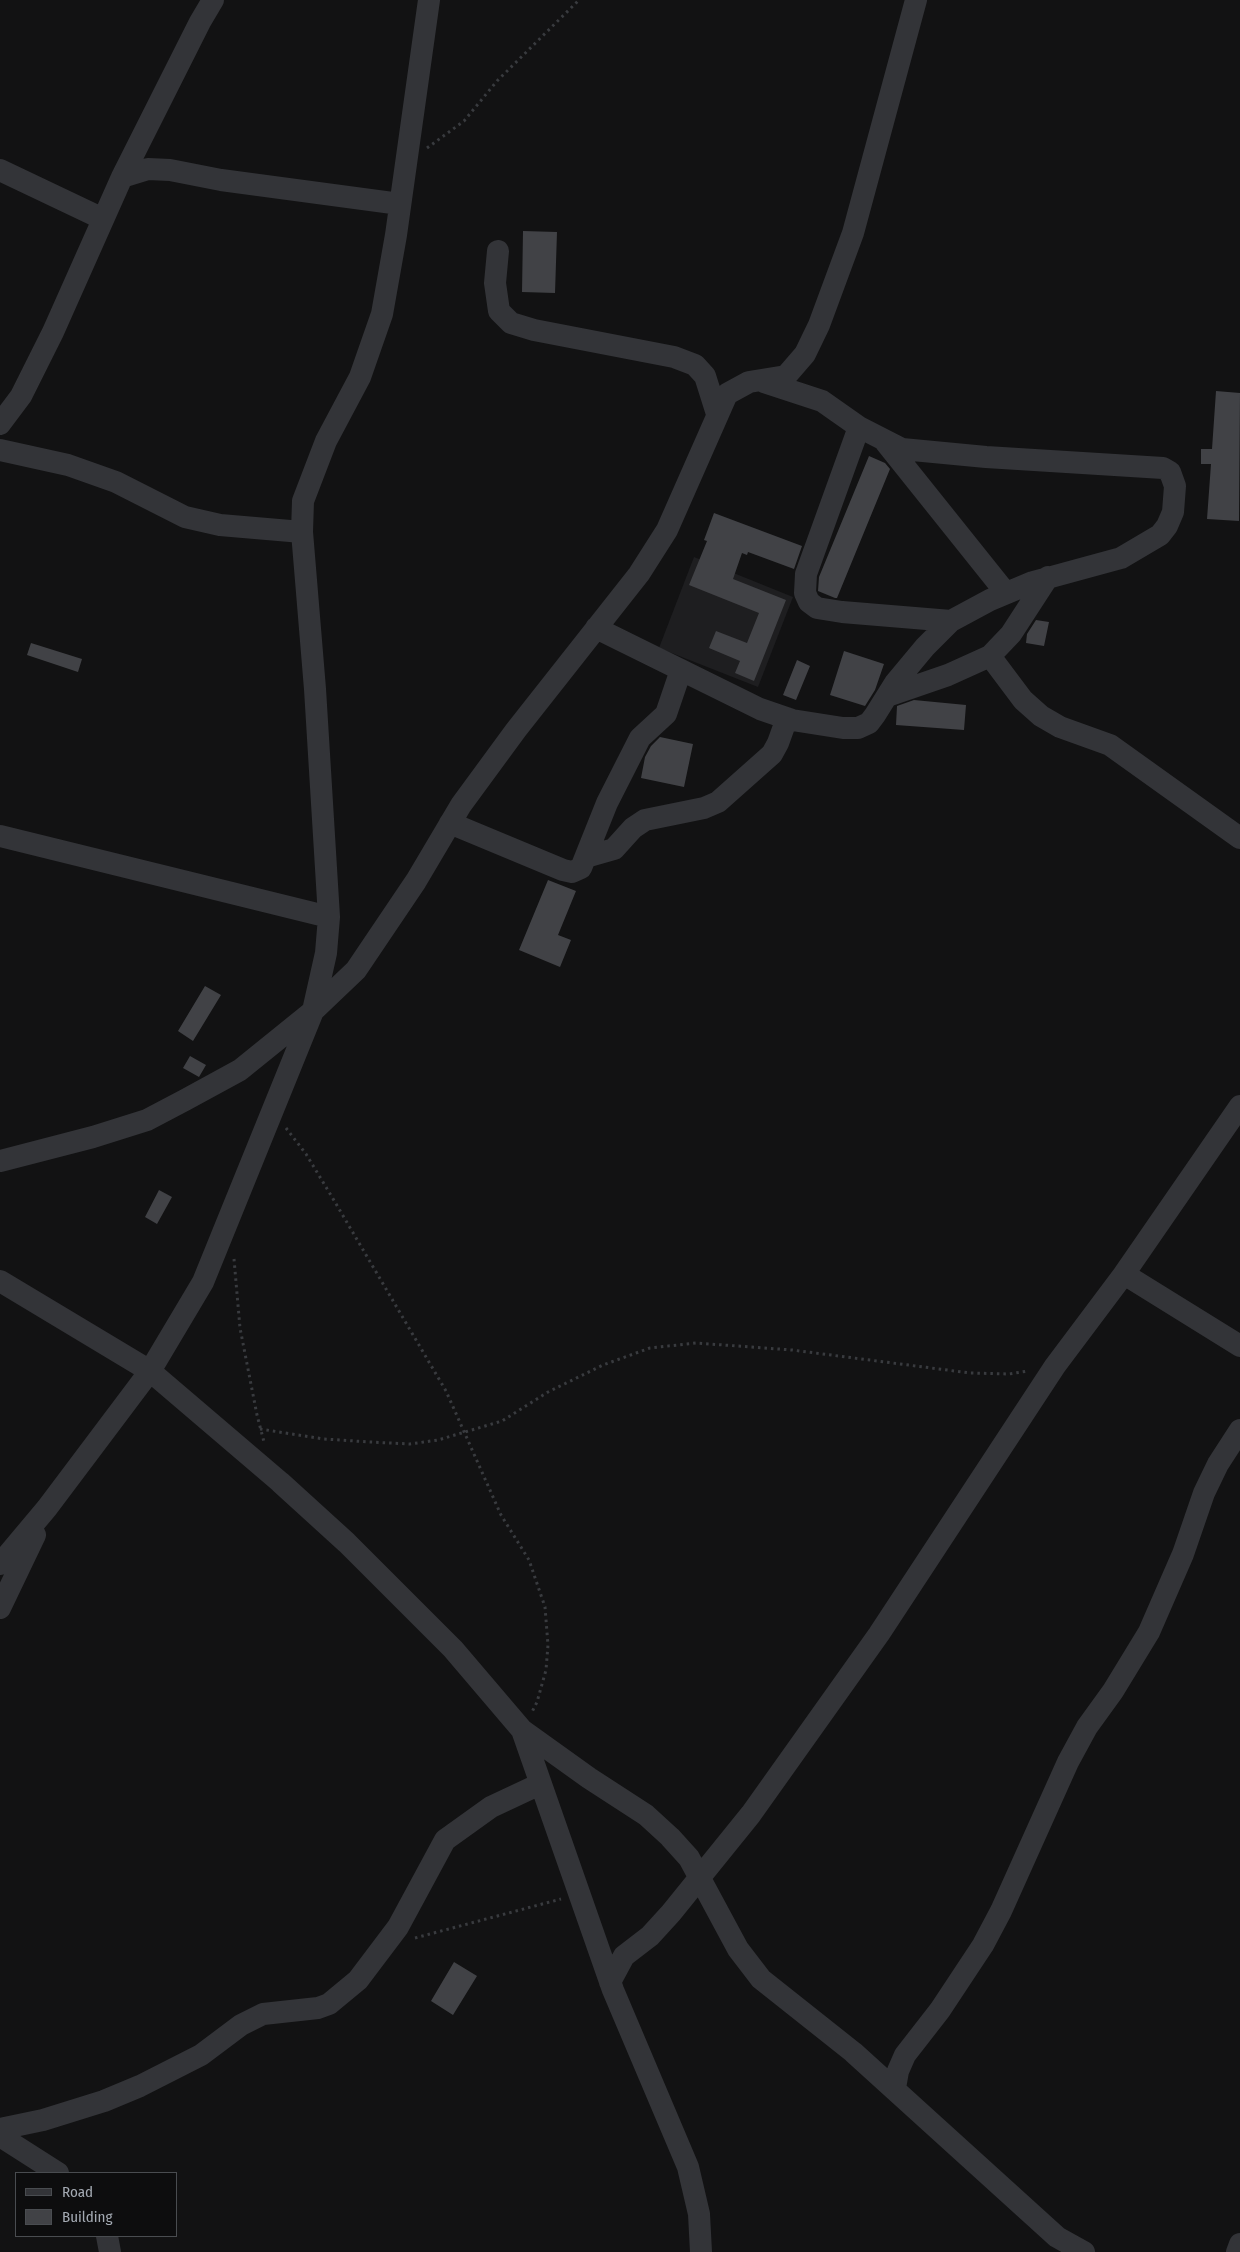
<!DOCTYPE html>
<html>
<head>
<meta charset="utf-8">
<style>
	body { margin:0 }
	#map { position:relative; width:1240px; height:2252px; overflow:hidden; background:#121213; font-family:"Fira Sans Condensed",sans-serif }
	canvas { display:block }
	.legend { position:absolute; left:15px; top:2172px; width:162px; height:65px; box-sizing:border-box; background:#0d0d0e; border:1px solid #494c50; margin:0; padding:6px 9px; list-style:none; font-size:15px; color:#a4aab3 }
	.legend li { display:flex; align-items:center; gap:10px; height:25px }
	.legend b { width:25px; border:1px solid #494c50 }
</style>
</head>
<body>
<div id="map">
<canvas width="1240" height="2252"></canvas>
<ul class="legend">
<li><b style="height:6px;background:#333438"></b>Road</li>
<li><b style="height:14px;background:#414246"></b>Building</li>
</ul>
</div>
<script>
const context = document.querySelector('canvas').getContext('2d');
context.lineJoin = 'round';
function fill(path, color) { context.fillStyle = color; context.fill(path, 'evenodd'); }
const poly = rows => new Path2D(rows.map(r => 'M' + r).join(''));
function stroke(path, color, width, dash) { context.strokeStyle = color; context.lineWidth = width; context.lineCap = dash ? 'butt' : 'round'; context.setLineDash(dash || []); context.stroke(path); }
fill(poly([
	[694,557,793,597,758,687,659,648]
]), '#1e1e20');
fill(poly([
	[523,231,557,232,555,293,522,292],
	[1216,391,1240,393,1239,521,1207,519,1211,464,1201,464,1201,449,1212,449],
	[869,456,885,463,890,469,837,598,835,598,818,591,819,577],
	[714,513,802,546,794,569,748,552,747,555,742,553,733,579,786,600,754,681,735,673,740,661,709,648,716,631,747,643,759,613,689,585,707,541,704,540],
	[1036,620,1049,622,1044,646,1026,643,1027,634],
	[31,643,82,659,78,672,27,655],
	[844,651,884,664,875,690,865,706,830,695],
	[797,660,810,666,796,700,783,695],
	[914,700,966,705,964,730,896,725,897,706],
	[660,737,693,744,684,787,641,778,645,757,651,746],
	[548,880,576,891,558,935,571,940,560,967,519,950],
	[205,986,221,995,193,1041,178,1031],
	[190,1056,206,1065,199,1077,183,1068],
	[159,1190,172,1197,157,1224,145,1217],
	[454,1962,477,1976,453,2015,431,2001]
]), '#414246');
stroke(poly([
	[427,148,464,121,497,81,579,0],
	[286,1128,306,1154,332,1197,446,1391,501,1515,529,1560,545,1607,548,1645,546,1670,537,1702,532,1712],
	[234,1259,240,1328,257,1415,264,1442],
	[260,1429,324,1439,370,1442,410,1444,438,1440,502,1421,548,1392,603,1365,650,1348,696,1343,792,1350,970,1373,1009,1374,1028,1371],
	[415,1938,561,1899]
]), '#393b3f', 3, [2.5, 4]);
stroke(poly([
	[0,170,103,219],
	[122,177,148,169,170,170,221,180,400,204],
	[498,251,495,283,499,311,511,323,534,330,674,357,695,365,705,376,717,414],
	[0,424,21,396,53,332,122,177,200,22,213,0],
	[859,427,806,574,805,593,809,602,817,608,842,612,951,621],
	[886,443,1006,593],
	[0,450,68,465,116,482,185,517,220,525,302,532],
	[596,628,760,709,792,720,843,728,858,728,869,723,875,715,895,683,925,647,951,621,990,600,1033,582,1121,558,1160,535,1167,526,1173,512,1175,486,1170,472,1163,468,986,457,902,449,859,427,822,401,764,382],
	[990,656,1023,700,1041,716,1060,727,1110,745,1240,838],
	[887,696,948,675,990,656,1011,634,1048,577],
	[450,823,563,870,572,872,581,868,607,803,640,738,666,714,681,670],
	[0,836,329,917],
	[586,857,614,849,633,828,645,820,704,808,718,802,772,754,778,743,787,718],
	[0,1161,93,1137,147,1120,185,1100,240,1070,313,1011,356,970,416,881,461,805,516,730,639,574,667,530,727,394,749,382,786,376,805,354,819,325,853,233,916,0],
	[1124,1274,1240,1346],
	[0,1281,150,1371,280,1482,347,1543,453,1649,522,1730,589,1778,646,1815,670,1837,689,1858,738,1949,761,1979,853,2052,1057,2237,1084,2252],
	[0,1564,47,1508,150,1371,203,1282,313,1011,326,953,329,917,315,689,302,532,303,501,326,441,360,377,382,314,396,235,429,0],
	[0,1608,35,1535],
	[522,1730,613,1990,688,2167,699,2214,701,2252],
	[610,1982,624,1956,650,1936,671,1913,751,1814,879,1634,1055,1366,1124,1274,1240,1106],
	[895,2088,898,2071,905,2055,940,2010,983,1945,1001,1911,1068,1762,1087,1727,1113,1691,1149,1632,1183,1554,1204,1493,1218,1464,1240,1430],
	[0,2129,43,2120,104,2101,140,2086,201,2055,241,2025,263,2014,318,2008,329,2004,358,1980,398,1927,445,1840,491,1807,540,1784],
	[0,2136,58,2173],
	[107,2236,110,2252],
	[1237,2252,1240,2244]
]), '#333438', 22);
</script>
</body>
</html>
